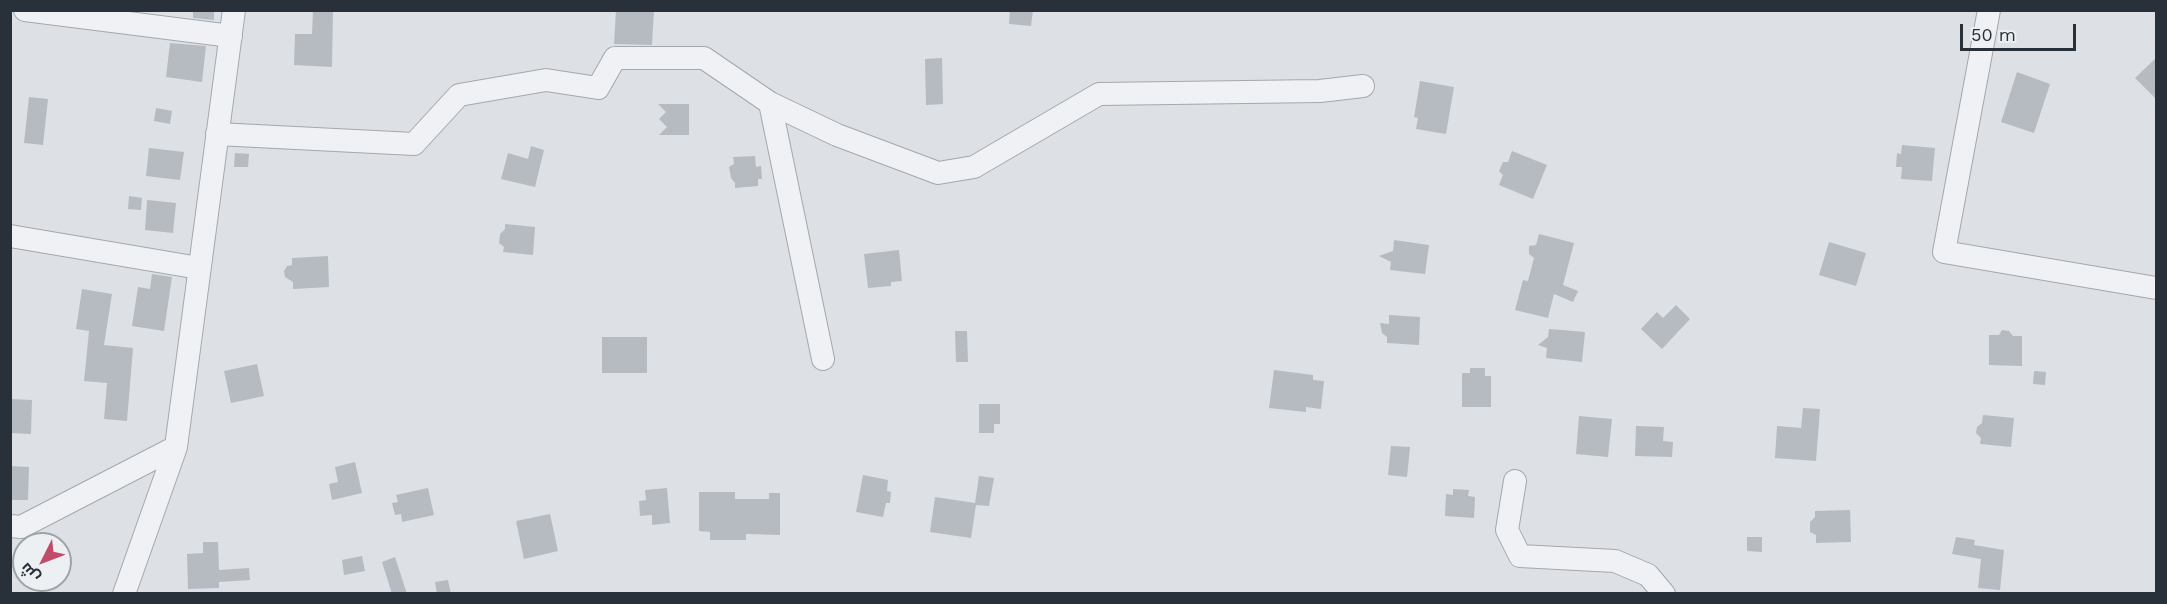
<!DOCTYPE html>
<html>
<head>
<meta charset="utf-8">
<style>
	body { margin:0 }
	#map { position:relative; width:2167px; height:604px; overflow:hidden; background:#dde1e5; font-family:"Work Sans",Cairo,sans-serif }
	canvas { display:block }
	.frame { position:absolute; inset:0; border:12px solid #28303a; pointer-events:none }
	.north { position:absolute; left:12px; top:532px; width:60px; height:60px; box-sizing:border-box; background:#ecf0f3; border:2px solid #9ea3a9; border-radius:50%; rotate:228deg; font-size:16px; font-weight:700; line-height:24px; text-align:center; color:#28303a }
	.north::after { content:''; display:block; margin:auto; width:21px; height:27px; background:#c04c69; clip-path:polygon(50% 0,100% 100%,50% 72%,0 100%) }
	.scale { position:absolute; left:1960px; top:24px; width:116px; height:27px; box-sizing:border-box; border:3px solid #28303a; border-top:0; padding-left:8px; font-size:18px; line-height:21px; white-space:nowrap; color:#28303a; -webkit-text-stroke:4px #ecf0f3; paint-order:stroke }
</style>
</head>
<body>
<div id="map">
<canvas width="2167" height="604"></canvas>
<div class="frame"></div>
<div class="north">ش</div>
<div class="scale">50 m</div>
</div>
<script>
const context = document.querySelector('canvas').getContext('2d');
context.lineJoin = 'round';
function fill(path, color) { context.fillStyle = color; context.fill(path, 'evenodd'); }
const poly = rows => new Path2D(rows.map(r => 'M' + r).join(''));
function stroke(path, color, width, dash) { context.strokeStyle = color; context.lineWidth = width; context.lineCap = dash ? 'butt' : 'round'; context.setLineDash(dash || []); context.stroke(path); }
fill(poly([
	[193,10,214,10,214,20,193,18],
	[313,10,333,10,332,67,294,65,295,34,312,34],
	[616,10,654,10,652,45,614,44],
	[1010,10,1033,10,1031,26,1009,24],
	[170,43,206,46,202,82,166,77],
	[2157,57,2157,100,2135,78],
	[942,58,943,104,926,105,925,59],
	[2017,72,2050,84,2034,133,2001,122],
	[1420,81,1454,87,1446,134,1416,129,1418,118,1414,117],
	[29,97,48,99,43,145,24,143],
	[658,104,689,104,689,135,659,135,667,127,659,119,666,112],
	[156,108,172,111,170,124,154,121],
	[1902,145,1935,148,1932,181,1901,179,1902,167,1896,167,1897,153,1901,154],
	[531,146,544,150,535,187,501,179,508,153,528,159],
	[149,148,184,152,180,180,146,176],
	[1512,151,1547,165,1533,199,1499,185,1503,175,1499,171,1503,162,1508,162],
	[235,153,249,154,248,167,234,167],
	[755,156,756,167,761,166,762,179,758,179,758,186,735,188,735,183,731,178,729,167,734,164,733,157],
	[129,196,142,198,141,210,128,209],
	[147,200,176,203,173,233,145,230],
	[505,224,535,227,533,255,503,252,504,247,499,243,500,234,505,229],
	[1539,234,1574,243,1563,285,1578,291,1573,302,1554,294,1548,318,1515,310,1523,280,1528,281,1534,258,1529,254,1529,246,1536,245],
	[1394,240,1429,245,1425,274,1390,270,1391,262,1379,256,1393,251],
	[1829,242,1866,253,1856,286,1819,275],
	[899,250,902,281,891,282,891,286,868,288,864,254],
	[328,256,329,287,293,289,293,282,285,277,284,271,287,266,292,265,292,258],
	[152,274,172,277,164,331,132,326,138,287,150,289],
	[82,289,112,294,104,345,133,348,127,421,104,419,107,383,84,381,89,331,76,329],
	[1676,305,1690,319,1662,349,1641,329,1657,312,1663,318],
	[1389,315,1420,317,1419,345,1387,343,1387,337,1382,333,1380,323,1389,324],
	[1549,329,1585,332,1582,362,1546,358,1547,348,1538,345,1548,337],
	[2002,330,2009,331,2013,336,2022,336,2022,366,1989,365,1989,335,1999,335],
	[955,331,967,331,968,362,956,362],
	[602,337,647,337,647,373,602,373],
	[257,364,264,396,231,403,224,371],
	[1470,368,1485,368,1485,376,1491,376,1491,407,1462,407,1462,373,1470,373],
	[1274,370,1313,375,1313,380,1324,381,1321,409,1306,407,1306,412,1269,408],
	[2034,371,2046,372,2045,385,2033,384],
	[10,399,32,400,31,434,10,433],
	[979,404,1000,404,1000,424,994,424,994,433,979,433],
	[1803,408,1820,409,1816,461,1775,458,1777,426,1801,428],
	[1983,415,2014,418,2011,447,1980,444,1981,438,1976,433,1977,427,1982,423],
	[1579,416,1612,419,1608,457,1576,454],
	[1636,426,1664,427,1663,441,1673,442,1672,457,1635,456],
	[1391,446,1410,447,1407,477,1388,475],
	[355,462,362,493,332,500,329,484,338,482,335,467],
	[10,466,29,467,28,500,10,500],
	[863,475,888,480,887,491,891,492,890,503,886,503,883,517,856,512],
	[979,476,994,478,989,506,976,505,971,538,930,532,935,497,975,503],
	[428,488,434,515,402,522,401,514,395,515,392,503,398,502,396,495],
	[667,488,670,523,652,525,652,515,640,516,639,501,646,500,645,490],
	[1453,489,1469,490,1468,496,1475,497,1474,518,1445,516,1446,494,1453,495],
	[699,492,735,492,735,499,769,499,769,493,780,493,780,535,746,534,746,540,710,540,710,532,699,531],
	[1850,510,1851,542,1816,543,1816,535,1810,532,1810,522,1815,517,1815,511],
	[550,514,558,551,524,559,516,521],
	[1747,537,1762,537,1762,552,1747,551],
	[1956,537,1975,540,1974,545,2004,550,2000,590,1978,588,1981,559,1952,554],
	[203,542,218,542,219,570,249,568,250,580,219,582,219,588,188,589,187,554,203,553],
	[362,556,365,571,344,575,342,560],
	[395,557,407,594,392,594,382,562],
	[448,580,451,594,437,594,435,582]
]), '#b5bbc1');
const minor = poly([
	[25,10,231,36],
	[1989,10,1944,252,2156,288],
	[770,103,837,135,938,173,974,167,1099,94,1320,91,1363,86],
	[217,134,414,144,459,95,546,80,598,88,615,58,704,58,770,103,823,359],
	[10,236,199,268],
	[1515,481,1507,530,1520,556,1615,561,1648,575,1664,594],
	[10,526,21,527,176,447],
	[124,594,176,447,234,10]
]);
stroke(minor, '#a3a8ae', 24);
stroke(minor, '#eff1f4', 22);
</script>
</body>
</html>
